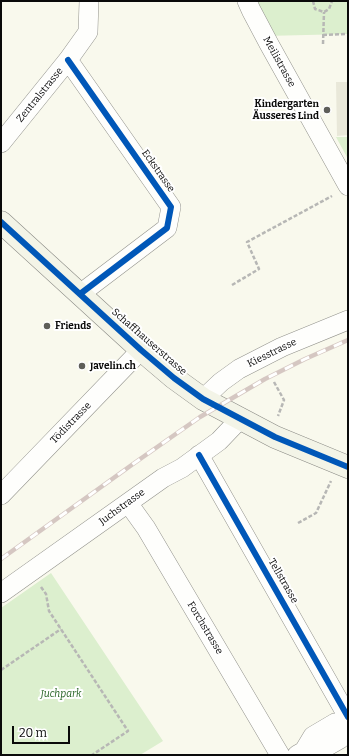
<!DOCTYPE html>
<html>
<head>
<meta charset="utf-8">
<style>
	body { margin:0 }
	#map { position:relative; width:349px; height:756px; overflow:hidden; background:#f9f9ed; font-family:Bitter,serif }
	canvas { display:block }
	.frame { position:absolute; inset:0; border:2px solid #0a0a0a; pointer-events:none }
	.scale { position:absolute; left:12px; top:726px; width:58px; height:18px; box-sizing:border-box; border:2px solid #0a0a0a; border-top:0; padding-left:5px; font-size:12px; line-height:14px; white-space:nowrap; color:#0a0a0a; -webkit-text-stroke:3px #fff; paint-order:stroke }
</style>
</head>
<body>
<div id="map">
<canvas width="349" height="756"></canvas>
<div class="frame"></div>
<div class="scale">20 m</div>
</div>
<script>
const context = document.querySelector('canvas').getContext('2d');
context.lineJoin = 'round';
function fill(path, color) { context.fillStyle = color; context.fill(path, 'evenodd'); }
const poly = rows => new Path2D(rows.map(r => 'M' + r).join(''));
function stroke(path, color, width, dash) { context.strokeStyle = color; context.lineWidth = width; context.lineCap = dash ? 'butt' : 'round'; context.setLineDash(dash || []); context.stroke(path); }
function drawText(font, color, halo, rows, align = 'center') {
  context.font = font + ' Bitter,serif'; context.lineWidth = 4; context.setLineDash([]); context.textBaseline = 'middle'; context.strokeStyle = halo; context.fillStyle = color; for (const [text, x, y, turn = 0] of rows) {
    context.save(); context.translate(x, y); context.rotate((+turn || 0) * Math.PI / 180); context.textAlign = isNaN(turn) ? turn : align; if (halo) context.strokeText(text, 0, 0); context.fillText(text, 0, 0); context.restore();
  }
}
fill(poly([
	[247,1,348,1,348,34,265,36],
	[336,137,348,137,348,159],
	[51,573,163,741,140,755,1,755,1,608]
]), '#dcefce');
fill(poly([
	[336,82,348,82,348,135,337,136]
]), '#e9e8d9');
const minor = poly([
	[247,1,251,10,269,44,348,186],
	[68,60,171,207,167,228,80,294],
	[1,143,68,60,88,32,89,1],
	[203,399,221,382,239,369,282,347,348,320],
	[199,455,348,717],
	[1,495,141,350],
	[128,503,146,528,280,755],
	[1,593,163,478,182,468,219,441,240,419],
	[304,751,319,751,340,739,348,725],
	[297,755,304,751,313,736,335,723,348,721]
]);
const secondary = poly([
	[1,222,141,350,174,378,203,399,275,437,348,467]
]);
stroke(minor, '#92928c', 20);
stroke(secondary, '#888883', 23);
stroke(poly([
	[313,1,315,9,324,12,329,9,332,1],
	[323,35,348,34],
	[323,44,324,12],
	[232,285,259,269,247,242,332,196],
	[274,382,284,400,278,416],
	[298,523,316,513,331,481],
	[41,587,46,594,49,611,128,731,92,755],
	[1,670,61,629]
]), '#b7b7b5', 2.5, [4, 2]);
stroke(minor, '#fefefc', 19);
stroke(secondary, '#f3f4e7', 22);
const rail = poly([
	[1,559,133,464,200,417,265,379,305,359,348,340]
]);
stroke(rail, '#d5c7c2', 4.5);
stroke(rail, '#fff', 3, [9]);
stroke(poly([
	[68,60,171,207,167,228,80,294],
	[1,222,141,350,174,378,203,399,275,437,348,467],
	[199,455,348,717]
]), '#0057b8', 6);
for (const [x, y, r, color] of [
	[327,110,4,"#5e5e59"],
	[47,326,4,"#5e5e59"],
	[82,366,4,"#5e5e59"]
]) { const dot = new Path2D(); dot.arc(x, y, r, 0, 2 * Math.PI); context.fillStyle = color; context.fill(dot); stroke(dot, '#fff', 1.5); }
drawText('10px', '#0a0a0a', '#fff', [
	["Meilistrasse",279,62,61],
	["Zentralstrasse",40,95,-51],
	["Eckstrasse",158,171,55],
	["Schaffhauserstrasse",149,342,41],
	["Kiesstrasse",272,353,-26],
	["Tödistrasse",71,423,-46],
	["Juchstrasse",122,507,-36],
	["Tellstrasse",283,581,60],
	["Forchstrasse",205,628,59]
]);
drawText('bold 10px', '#0a0a0a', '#fff', [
	["Kindergarten",319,104,"right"],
	["Äusseres Lind",319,116,"right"],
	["Friends",55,326],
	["Javelin.ch",90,366]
], 'left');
drawText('italic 10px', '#205f1e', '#fff', [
	["Juchpark",61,694]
]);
</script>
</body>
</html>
